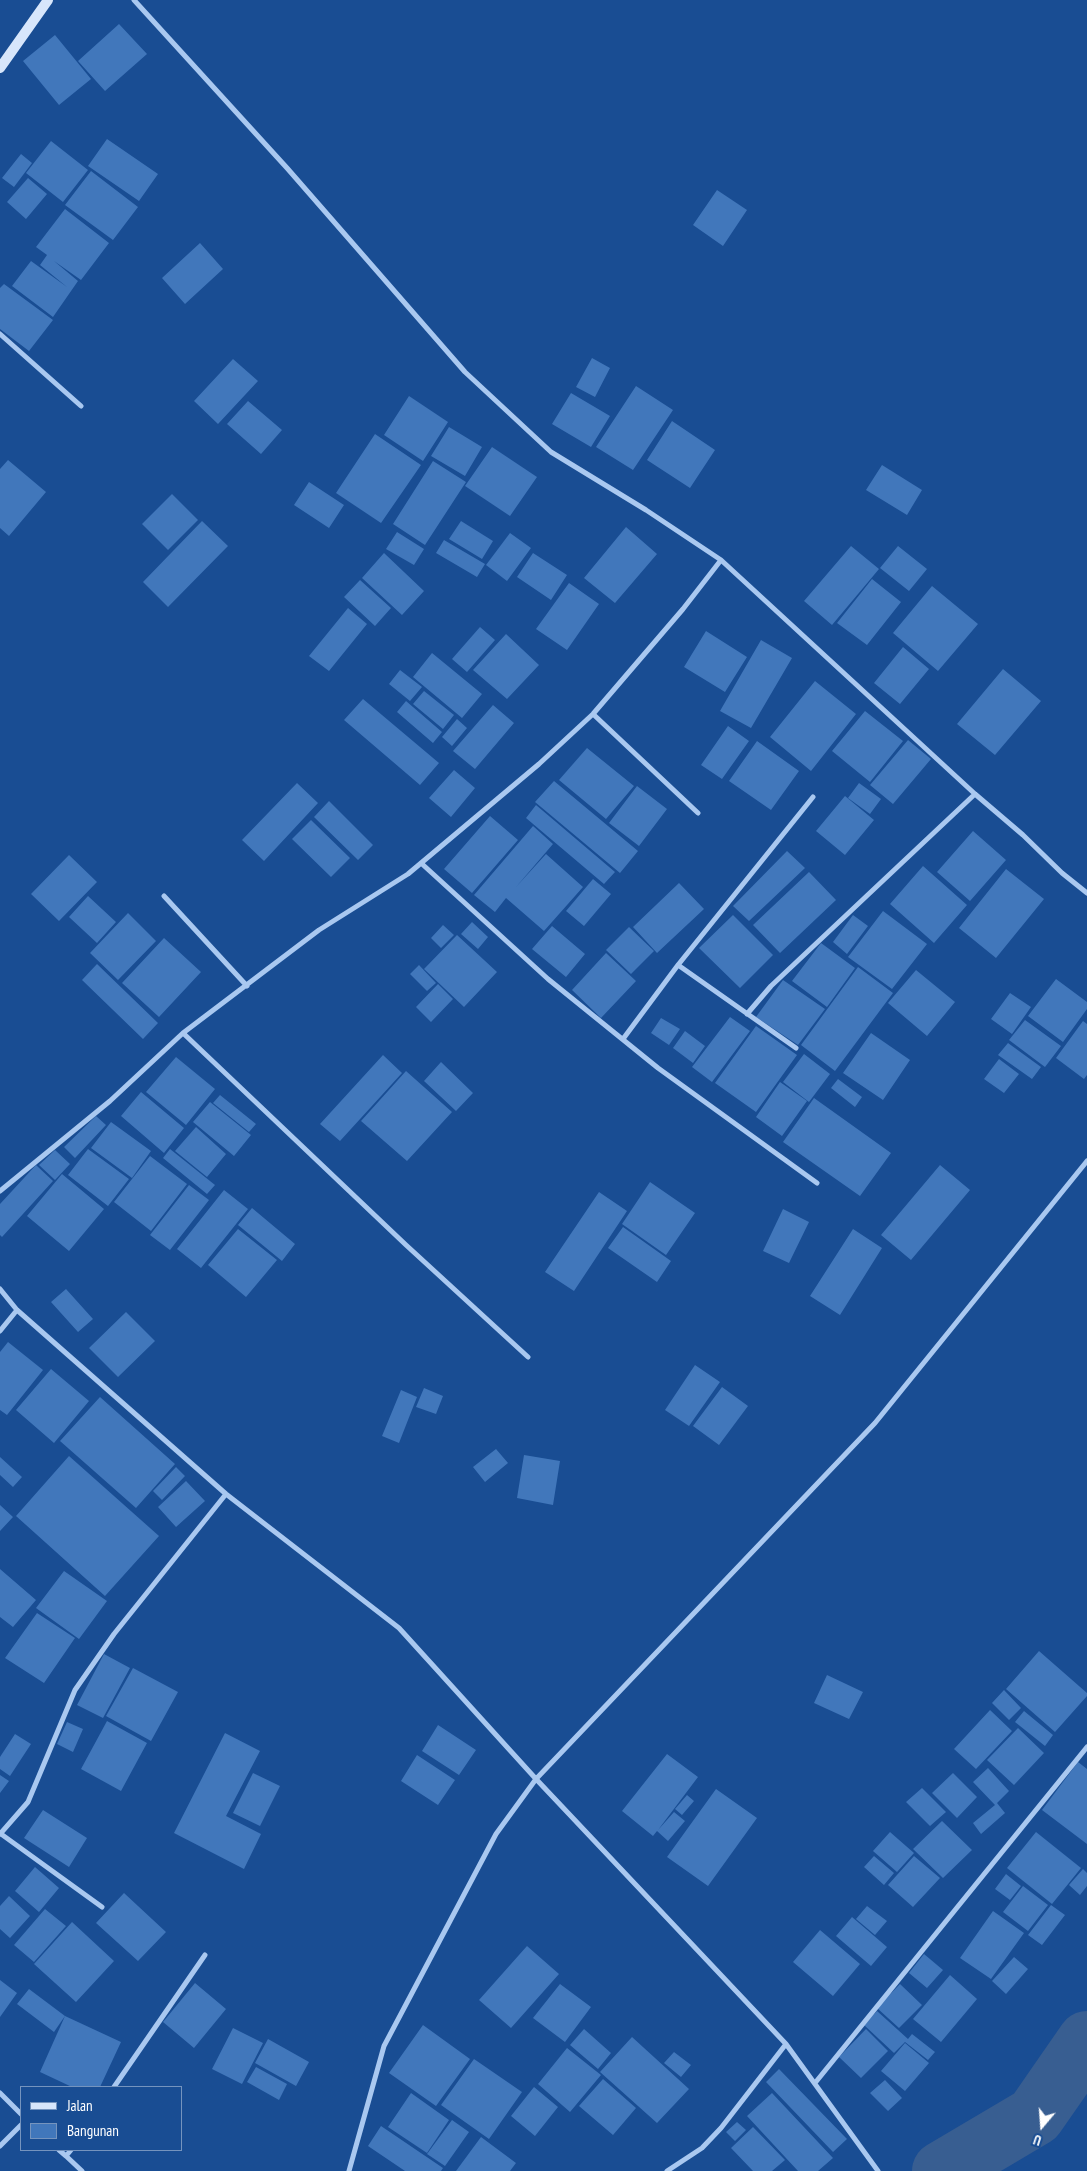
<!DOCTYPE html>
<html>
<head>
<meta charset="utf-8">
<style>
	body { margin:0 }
	#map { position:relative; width:1087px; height:2171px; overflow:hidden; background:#194d93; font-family:"PT Sans Narrow",sans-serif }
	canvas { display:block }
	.legend { position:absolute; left:20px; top:2086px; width:162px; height:65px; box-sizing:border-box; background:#194d93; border:1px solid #7594be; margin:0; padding:6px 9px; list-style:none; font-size:15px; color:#fff }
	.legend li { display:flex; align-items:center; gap:10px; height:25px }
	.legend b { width:25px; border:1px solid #7594be }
	.north { position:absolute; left:1017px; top:2101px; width:50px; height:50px; -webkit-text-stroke:4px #194d93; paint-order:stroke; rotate:198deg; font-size:14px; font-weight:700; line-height:20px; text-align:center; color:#fff }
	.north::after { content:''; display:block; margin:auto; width:18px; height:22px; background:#fff; clip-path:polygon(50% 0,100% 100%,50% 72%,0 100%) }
</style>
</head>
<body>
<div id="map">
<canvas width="1087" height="2171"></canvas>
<ul class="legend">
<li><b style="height:6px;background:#d7e6fb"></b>Jalan</li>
<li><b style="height:14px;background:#4177bb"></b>Bangunan</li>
</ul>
<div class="north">U</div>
</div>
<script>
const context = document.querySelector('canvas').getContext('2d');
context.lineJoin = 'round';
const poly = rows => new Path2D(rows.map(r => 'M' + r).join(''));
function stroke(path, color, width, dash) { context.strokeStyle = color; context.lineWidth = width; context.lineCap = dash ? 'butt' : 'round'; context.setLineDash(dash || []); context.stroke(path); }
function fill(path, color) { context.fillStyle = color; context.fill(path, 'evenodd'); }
stroke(poly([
	[942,2171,1035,2116,1087,2041]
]), '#385e91', 60);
fill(poly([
	[119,24,147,54,105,91,78,61],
	[55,35,91,79,59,105,23,61],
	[107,139,158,174,139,201,88,166],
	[51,141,88,170,63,202,26,173],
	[21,154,32,163,14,187,2,178],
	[91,171,138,207,113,240,65,205],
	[28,178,47,194,26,219,7,202],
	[717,190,747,210,723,246,693,225],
	[65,209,109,243,81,280,54,261,78,281,53,317,12,286,31,261,67,287,40,265,47,255,36,247],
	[200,243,223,269,185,304,162,278],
	[4,284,53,320,29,351,0,329,0,288],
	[592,358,610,368,595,397,576,387],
	[233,359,258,381,218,424,194,401],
	[636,386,673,410,633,470,596,447],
	[571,393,610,416,591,447,552,424],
	[409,396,448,422,423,461,384,435],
	[248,401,282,430,261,454,227,424],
	[672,421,715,450,690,488,647,460],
	[449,427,482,447,465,476,431,456],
	[375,434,421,465,381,523,336,493],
	[492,447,537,477,510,516,465,486],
	[8,460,46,492,9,536,0,528,0,469],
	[433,461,466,482,425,545,393,524],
	[882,465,922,490,907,515,866,490],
	[309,482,344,505,329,528,294,505],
	[172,494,198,520,168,550,142,524],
	[202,521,228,546,168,607,143,582],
	[461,521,493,541,482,559,449,539],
	[626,527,657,554,615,603,584,578],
	[397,532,424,549,414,565,386,549],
	[510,533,531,548,507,581,486,565],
	[444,540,485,564,477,577,436,553],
	[851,546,879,569,832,625,804,601],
	[898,546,927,569,909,591,880,568],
	[384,553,424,591,402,615,362,578],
	[533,553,567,575,551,600,517,577],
	[872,579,901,602,867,645,837,623],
	[360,580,391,608,375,626,344,597],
	[569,583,599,604,567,650,536,629],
	[932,586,978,624,938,671,893,633],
	[348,608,367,624,329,671,309,656],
	[480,627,495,640,467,672,452,659],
	[706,631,747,657,725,692,684,667],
	[506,634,539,665,507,699,473,670],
	[761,640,792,658,751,728,720,711],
	[903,647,929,669,900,704,874,683],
	[432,653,482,694,462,718,413,677],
	[1003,669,1041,701,995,755,957,724],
	[400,670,422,687,410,701,389,684],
	[815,681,856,714,811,771,770,737],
	[424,691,454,715,443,729,413,704],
	[363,699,439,763,420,785,344,720],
	[406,701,442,732,433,743,397,712],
	[493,705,514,723,475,769,453,751],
	[865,711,903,741,870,782,832,751],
	[457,719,467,728,452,746,442,737],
	[728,726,749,741,722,779,701,765],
	[908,740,931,759,893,804,870,785],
	[757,741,799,771,771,810,729,781],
	[587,748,634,786,606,819,559,780],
	[454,770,475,788,451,817,429,798],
	[554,781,638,851,620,873,535,802],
	[297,783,318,803,264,861,242,840],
	[859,783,881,799,870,814,848,798],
	[637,786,667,809,639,846,609,823],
	[845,796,874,820,845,855,816,831],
	[329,801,373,845,358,860,314,817],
	[536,805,615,872,604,884,526,818],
	[490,816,518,840,472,893,444,869],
	[311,820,350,858,331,877,292,839],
	[533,826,553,844,516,887,546,854,583,887,544,931,506,898,495,912,474,895],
	[973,831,1006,860,970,901,937,872],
	[787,851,805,868,749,921,733,906],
	[69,855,97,882,59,921,31,894],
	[923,866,967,905,934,943,890,904],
	[1006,869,1044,899,996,958,959,928],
	[809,872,836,900,780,953,753,925],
	[593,879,611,894,584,926,566,911],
	[679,883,704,909,657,953,633,927],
	[88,896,116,922,97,943,69,917],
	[883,911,927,944,892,989,848,957],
	[128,913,156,941,118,980,90,953],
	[733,915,773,955,740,988,699,948],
	[853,915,868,926,847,954,833,942],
	[472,922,488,937,478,949,461,934],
	[443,925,454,935,441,948,431,938],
	[552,926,585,954,566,977,532,949],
	[629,927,654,951,631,974,606,950],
	[457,935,497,972,464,1007,424,969],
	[164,938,201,972,159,1017,122,983],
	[821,943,855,968,827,1007,792,981],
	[606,953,636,981,601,1018,572,990],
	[97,964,158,1023,143,1039,82,980],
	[419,965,436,983,427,991,410,974],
	[858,967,893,993,835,1071,801,1045],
	[916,970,955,1002,927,1036,888,1003],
	[1056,979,1087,1002,1087,1009,1063,1042,1028,1016],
	[783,980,825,1009,798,1045,756,1017],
	[438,984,453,999,431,1022,416,1007],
	[1010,993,1031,1007,1012,1034,991,1019],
	[730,1017,750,1031,712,1082,692,1067],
	[661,1018,680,1029,669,1045,651,1033],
	[1025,1020,1061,1046,1045,1067,1009,1040],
	[1083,1021,1087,1024,1087,1075,1084,1079,1056,1058],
	[756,1026,797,1055,756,1112,715,1083],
	[685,1031,705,1046,693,1063,673,1048],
	[871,1033,910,1060,883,1100,843,1073],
	[1008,1043,1041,1067,1032,1079,998,1055],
	[804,1054,830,1074,809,1102,783,1082],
	[383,1055,402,1073,340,1141,320,1124],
	[176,1057,215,1089,186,1125,146,1092],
	[999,1059,1019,1074,1004,1093,984,1079],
	[441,1062,473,1093,456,1111,424,1081],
	[406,1071,452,1112,407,1161,361,1121],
	[838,1079,862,1097,855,1107,831,1088],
	[780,1082,807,1101,782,1136,756,1117],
	[141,1092,184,1128,164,1153,121,1116],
	[220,1095,256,1124,249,1132,213,1103],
	[814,1098,891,1153,860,1196,783,1142],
	[210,1102,251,1135,234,1156,193,1122],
	[96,1116,106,1125,75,1158,64,1147],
	[111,1122,151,1151,132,1178,91,1148],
	[196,1127,226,1154,207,1177,175,1151],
	[88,1149,129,1179,108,1206,68,1175],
	[170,1149,215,1185,207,1194,163,1158],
	[55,1150,70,1164,55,1180,39,1165],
	[150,1156,187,1184,151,1231,114,1202],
	[36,1165,53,1181,2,1237,0,1235,0,1204],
	[940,1165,970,1190,911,1260,881,1235],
	[62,1174,104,1209,69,1251,27,1216],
	[650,1182,695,1213,666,1255,622,1224],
	[189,1185,209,1200,170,1250,150,1235],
	[224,1190,248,1209,201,1268,177,1249],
	[599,1192,627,1211,574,1291,545,1272],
	[252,1208,295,1244,282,1261,238,1225],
	[783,1209,809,1222,789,1263,763,1251],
	[623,1227,671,1261,657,1282,608,1248],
	[238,1229,277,1260,246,1297,208,1265],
	[853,1229,882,1248,840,1315,810,1296],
	[66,1289,93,1319,78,1332,51,1302],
	[126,1312,155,1341,118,1377,89,1348],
	[8,1342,43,1370,7,1415,0,1410,0,1352],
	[695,1365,720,1382,689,1426,665,1410],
	[51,1369,89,1401,54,1443,16,1410],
	[722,1387,748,1406,719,1445,693,1426],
	[424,1388,443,1396,436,1414,416,1407],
	[401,1390,417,1397,399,1443,382,1436],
	[100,1397,175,1464,136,1508,60,1441],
	[496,1449,508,1463,485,1482,473,1467],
	[524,1455,560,1461,553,1505,517,1498],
	[69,1456,159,1536,105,1596,16,1516],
	[0,1457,22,1477,13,1487,0,1475],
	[176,1467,185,1476,162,1500,153,1491],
	[186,1481,205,1501,176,1527,158,1507],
	[0,1505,13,1517,0,1531],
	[0,1569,36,1600,13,1627,0,1617],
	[64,1571,107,1601,79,1639,36,1608],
	[37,1613,75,1638,44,1683,5,1658],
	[1039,1651,1087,1693,1087,1696,1055,1732,1006,1689],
	[104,1654,130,1668,103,1718,77,1705],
	[133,1668,178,1692,151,1741,106,1716],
	[827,1675,863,1692,849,1719,814,1703],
	[1004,1690,1021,1708,1009,1720,992,1703],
	[990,1710,1012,1731,976,1769,954,1749],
	[1024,1711,1053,1735,1045,1746,1015,1722],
	[107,1721,147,1743,121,1791,81,1769],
	[67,1722,83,1729,73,1752,57,1744],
	[438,1725,476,1750,459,1775,422,1751],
	[1018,1728,1044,1753,1014,1785,987,1760],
	[225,1733,260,1751,226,1816,261,1834,244,1869,174,1833],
	[15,1734,31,1744,10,1776,0,1769,0,1757],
	[667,1754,698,1777,658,1830,674,1812,685,1821,668,1841,657,1831,653,1836,622,1811],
	[417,1755,455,1780,438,1805,401,1781],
	[1078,1762,1087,1769,1087,1844,1042,1810],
	[988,1768,1009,1791,997,1803,1005,1813,981,1834,973,1823,995,1805,973,1782],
	[253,1773,280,1786,260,1826,233,1813],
	[953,1773,977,1797,957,1818,932,1793],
	[0,1775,9,1781,0,1793],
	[922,1788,946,1812,930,1826,906,1802],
	[716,1789,757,1818,708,1886,667,1857],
	[687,1795,694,1801,682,1815,675,1809],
	[43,1810,87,1838,69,1867,24,1838],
	[942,1821,972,1850,943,1878,913,1849],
	[890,1832,914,1853,897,1872,873,1851],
	[1036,1832,1081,1868,1052,1904,1007,1868],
	[874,1856,894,1873,884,1885,864,1867],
	[914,1856,940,1878,913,1907,888,1885],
	[35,1867,59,1888,39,1912,15,1891],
	[1083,1869,1087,1873,1087,1886,1080,1895,1069,1885],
	[1006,1874,1021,1886,1010,1900,995,1889],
	[1023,1886,1048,1905,1028,1931,1003,1912],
	[124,1893,166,1932,138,1961,96,1923],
	[9,1896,30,1916,10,1938,0,1929,0,1906],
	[1051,1905,1065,1915,1042,1945,1028,1935],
	[867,1906,887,1921,875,1935,856,1919],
	[45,1909,66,1926,34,1962,14,1945],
	[993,1911,1024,1933,991,1979,960,1958],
	[852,1917,887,1947,871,1966,836,1936],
	[72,1922,114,1961,76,2002,34,1964],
	[820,1930,860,1964,833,1996,793,1962],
	[527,1946,559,1974,511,2028,479,2000],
	[924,1954,943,1970,927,1988,909,1973],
	[1014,1957,1028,1969,1006,1994,992,1981],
	[950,1975,977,1999,941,2042,913,2019],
	[0,1980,17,1993,0,2017],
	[195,1983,226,2009,194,2048,163,2022],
	[560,1984,591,2007,565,2042,533,2018],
	[900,1984,922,2005,899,2028,877,2008],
	[29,1989,65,2016,121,2042,100,2087,72,2087,40,2072,65,2016,54,2032,17,2004],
	[877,2011,908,2039,912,2034,935,2052,928,2060,905,2042,894,2053,864,2025],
	[423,2025,470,2059,436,2106,389,2073],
	[233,2028,263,2043,242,2084,212,2069],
	[584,2029,611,2053,598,2069,570,2045],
	[866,2029,888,2051,861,2078,839,2057],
	[632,2037,689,2089,657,2123,600,2072],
	[268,2039,309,2062,296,2086,255,2063],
	[905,2043,929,2063,905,2091,881,2071],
	[567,2048,601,2075,570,2112,538,2084],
	[674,2052,691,2065,681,2077,664,2063],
	[474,2059,522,2092,489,2139,441,2105],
	[256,2067,287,2084,279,2100,247,2082],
	[779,2069,847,2139,833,2152,766,2082],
	[603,2079,636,2108,613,2135,579,2106],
	[885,2080,902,2098,888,2111,870,2093],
	[534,2087,558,2107,535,2136,511,2116],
	[411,2093,449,2120,427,2153,388,2127],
	[772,2093,833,2158,818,2171,798,2171,747,2116],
	[452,2120,469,2132,445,2166,427,2154],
	[737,2122,746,2130,735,2141,726,2132],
	[381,2126,443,2168,441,2171,405,2171,368,2146],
	[753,2127,785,2160,772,2171,753,2171,731,2148],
	[481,2137,516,2163,510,2171,456,2171]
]), '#4177bb');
stroke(poly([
	[0,334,81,406],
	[721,560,975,794,1023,835,1062,873,1087,893],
	[593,714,698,813],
	[421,863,548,979,658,1068,817,1183],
	[164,896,247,986],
	[678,965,796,1048],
	[747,1014,771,986,975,794],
	[183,1033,406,1245,528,1357],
	[623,1039,678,965,813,797],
	[0,1191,110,1101,183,1033,319,930,408,874,539,764,593,714,683,609,721,560,646,510,551,452,465,372,287,168,134,0],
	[0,1289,17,1310,226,1494,399,1628,536,1779,786,2044,878,2171],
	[0,1331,17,1310],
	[0,1834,28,1802,75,1690,114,1634,226,1494],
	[1,1834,102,1907],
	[815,2083,1087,1747],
	[114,2087,205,1955],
	[0,2093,21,2114],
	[0,2146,21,2125],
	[59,2150,66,2156,71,2150],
	[66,2156,82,2171],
	[349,2171,384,2046,496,1834,536,1779,875,1423,1087,1161],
	[667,2171,702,2148,721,2128,786,2044]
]), '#a9c8f0', 5);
stroke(poly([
	[0,68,48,0]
]), '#d7e6fb', 10);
</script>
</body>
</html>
